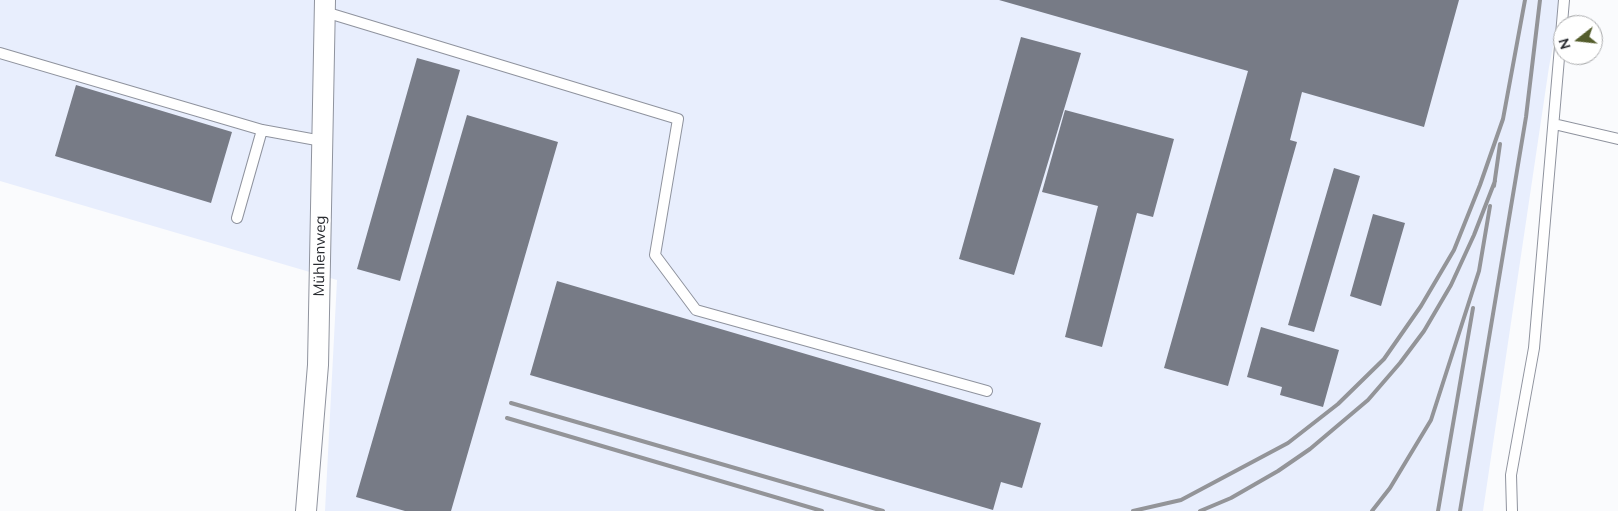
<!DOCTYPE html>
<html>
<head>
<meta charset="utf-8">
<style>
	body { margin:0 }
	#map { position:relative; width:1618px; height:511px; overflow:hidden; background:#fafbfd; font-family:Mulish,sans-serif }
	canvas { display:block }
	.north { position:absolute; left:1553px; top:15px; width:50px; height:50px; box-sizing:border-box; background:#fff; border:1px solid #a9aaac; border-radius:50%; rotate:254deg; font-size:14px; font-weight:700; line-height:20px; text-align:center; color:#292b30 }
	.north::after { content:''; display:block; margin:auto; width:18px; height:22px; background:#545d2c; clip-path:polygon(50% 0,100% 100%,50% 72%,0 100%) }
</style>
</head>
<body>
<div id="map">
<canvas width="1618" height="511"></canvas>
<div class="north">N</div>
</div>
<script>
const context = document.querySelector('canvas').getContext('2d');
context.lineJoin = 'round';
function fill(path, color) { context.fillStyle = color; context.fill(path, 'evenodd'); }
const poly = rows => new Path2D(rows.map(r => 'M' + r).join(''));
function stroke(path, color, width, dash) { context.strokeStyle = color; context.lineWidth = width; context.lineCap = dash ? 'butt' : 'round'; context.setLineDash(dash || []); context.stroke(path); }
function drawText(font, color, halo, rows, align = 'center') {
  context.font = font + ' Mulish,sans-serif'; context.lineWidth = 4; context.setLineDash([]); context.textBaseline = 'middle'; context.strokeStyle = halo; context.fillStyle = color; for (const [text, x, y, turn = 0] of rows) {
    context.save(); context.translate(x, y); context.rotate((+turn || 0) * Math.PI / 180); context.textAlign = isNaN(turn) ? turn : align; if (halo) context.strokeText(text, 0, 0); context.fillText(text, 0, 0); context.restore();
  }
}
fill(poly([
	[0,0,1562,0,1549,67,1483,511,325,511,337,280,0,181]
]), '#e8eefd');
fill(poly([
	[999,0,1459,0,1424,127,1302,92,1290,140,1297,142,1228,386,1164,368,1248,71],
	[1021,37,1081,53,1014,275,959,259],
	[417,58,460,70,400,281,357,269],
	[76,85,232,132,211,203,55,156],
	[1065,110,1174,139,1153,217,1137,213,1102,347,1065,337,1098,206,1042,192],
	[467,115,558,142,451,511,405,511,356,497],
	[1334,168,1360,176,1314,332,1288,325],
	[1373,214,1405,223,1381,306,1350,296],
	[557,281,1041,423,1022,488,1001,482,993,510,530,375],
	[1261,327,1339,350,1323,407,1280,395,1282,387,1247,377]
]), '#777b86');
const service = poly([
	[325,12,678,119,655,255,696,310,987,391],
	[0,53,262,130,322,141],
	[1554,124,1618,139],
	[237,218,262,130],
	[1512,511,1511,475,1534,348,1564,0]
]);
const minor = poly([
	[306,511,318,365,325,0]
]);
stroke(service, '#8f939e', 12);
stroke(minor, '#8f939e', 22);
stroke(service, '#fff', 10);
stroke(minor, '#fff', 20);
stroke(poly([
	[1494,186,1500,144],
	[511,403,883,511],
	[507,418,822,511],
	[1133,511,1181,500,1288,443,1338,404,1384,359,1421,306,1454,250,1480,185,1503,119,1525,0],
	[1200,511,1231,498,1278,471,1310,449,1368,400,1400,363,1424,331,1451,285,1474,235,1495,181],
	[1372,511,1390,488,1431,420,1479,271,1490,206],
	[1438,511,1473,308],
	[1460,511,1526,117,1540,0]
]), '#939498', 4);
drawText('15px', '#292b30', '#fff', [
	["Mühlenweg",320,256,-89]
]);
</script>
</body>
</html>
